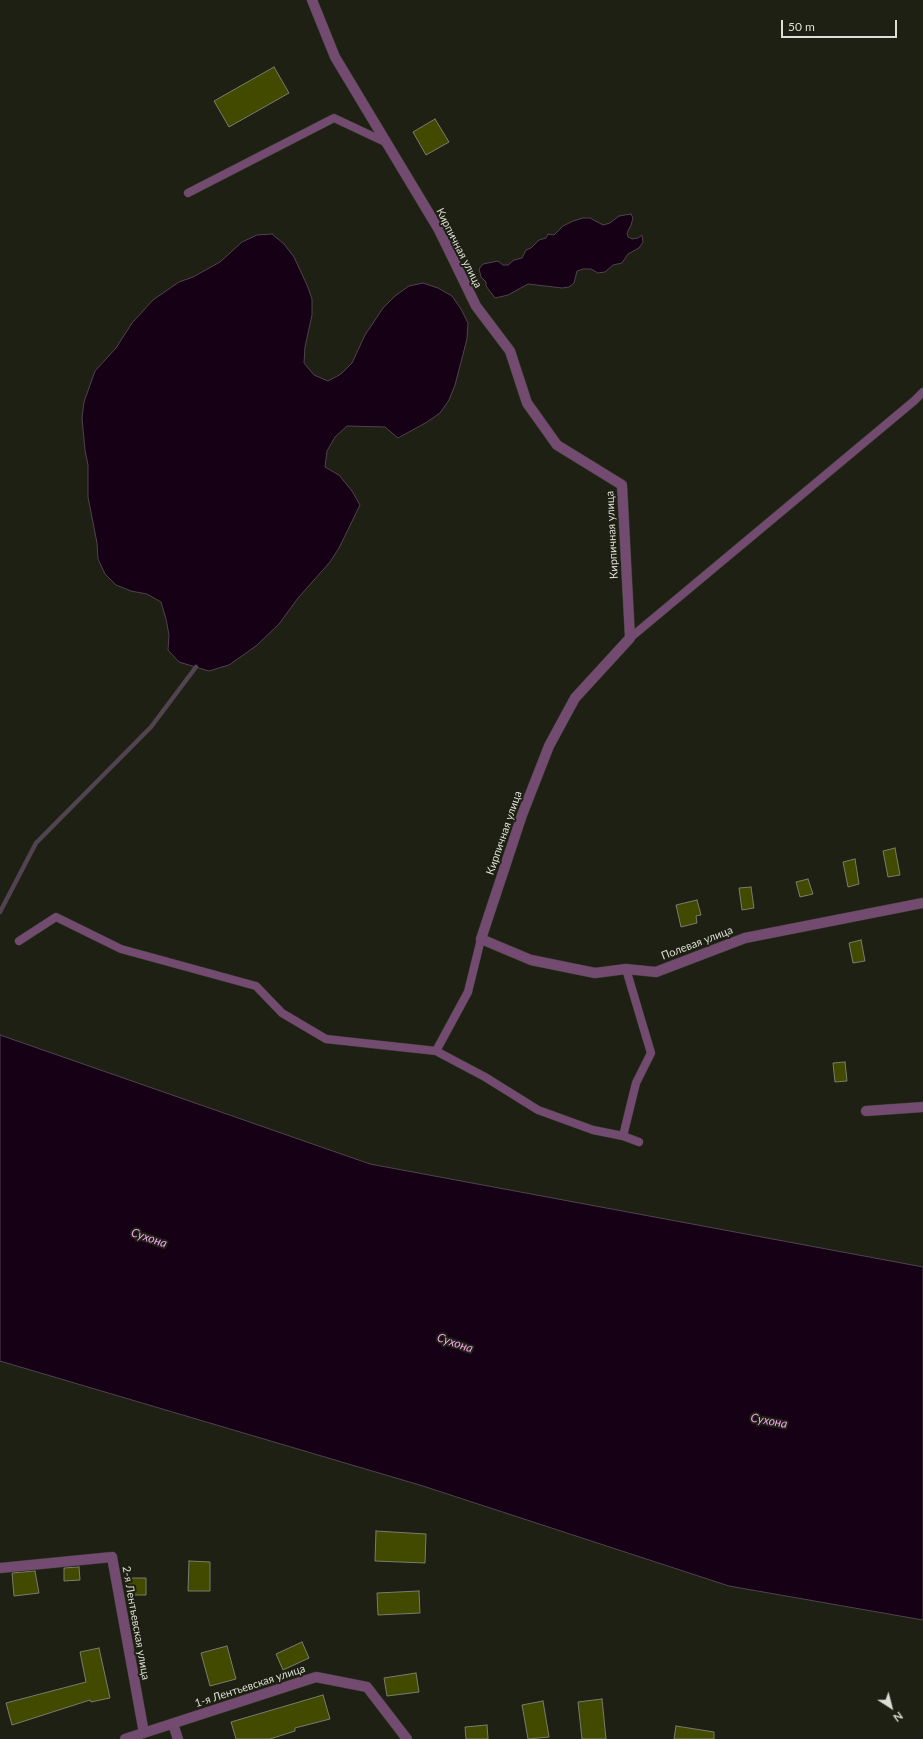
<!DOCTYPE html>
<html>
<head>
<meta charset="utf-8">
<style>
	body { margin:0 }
	#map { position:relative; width:923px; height:1739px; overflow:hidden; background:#1d2012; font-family:Lato,sans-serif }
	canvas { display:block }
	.north { position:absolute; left:871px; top:1687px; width:40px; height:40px; -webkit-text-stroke:3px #1d2012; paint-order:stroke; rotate:144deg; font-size:11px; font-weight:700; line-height:16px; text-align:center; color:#dcded5 }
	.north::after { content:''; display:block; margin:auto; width:14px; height:18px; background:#dcded5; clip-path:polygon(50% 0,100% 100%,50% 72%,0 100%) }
	.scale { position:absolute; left:781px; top:20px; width:116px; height:18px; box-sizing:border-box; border:2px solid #dcded5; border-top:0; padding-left:5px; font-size:12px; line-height:14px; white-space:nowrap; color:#dcded5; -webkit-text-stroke:3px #1d2012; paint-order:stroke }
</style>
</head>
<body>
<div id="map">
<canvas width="923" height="1739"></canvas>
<div class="north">N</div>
<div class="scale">50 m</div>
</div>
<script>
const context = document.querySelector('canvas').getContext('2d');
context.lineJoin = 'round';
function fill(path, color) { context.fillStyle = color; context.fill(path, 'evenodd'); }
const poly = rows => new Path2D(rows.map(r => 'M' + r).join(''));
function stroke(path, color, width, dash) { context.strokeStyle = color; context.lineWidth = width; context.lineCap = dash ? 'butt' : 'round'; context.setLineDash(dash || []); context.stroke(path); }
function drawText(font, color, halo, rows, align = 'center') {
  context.font = font + ' Lato,sans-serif'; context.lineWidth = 4; context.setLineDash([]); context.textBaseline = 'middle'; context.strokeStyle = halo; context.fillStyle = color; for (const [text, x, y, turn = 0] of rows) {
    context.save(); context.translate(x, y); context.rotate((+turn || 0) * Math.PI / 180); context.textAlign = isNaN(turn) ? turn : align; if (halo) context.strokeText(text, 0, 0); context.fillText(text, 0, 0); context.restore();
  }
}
const water = poly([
	[631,214,633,218,631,225,627,233,628,237,632,239,638,238,642,235,643,242,639,248,628,254,622,263,613,265,605,272,598,273,591,269,583,269,577,271,574,283,569,287,562,288,528,284,508,295,495,298,486,286,486,282,481,277,479,269,483,264,498,261,503,265,508,265,514,260,522,258,526,250,531,248,539,240,546,238,548,234,554,235,563,226,573,221,583,218,590,218,603,225,610,223,619,216,631,214],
	[272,234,284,244,294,257,307,285,312,299,312,315,305,347,304,363,314,375,328,381,341,374,352,363,365,335,383,308,395,296,409,286,423,283,438,288,452,296,461,309,468,323,467,339,455,385,449,400,440,413,427,422,398,438,385,427,347,426,335,437,327,451,325,467,339,475,352,491,360,505,339,548,330,562,298,598,279,624,256,646,229,665,209,671,179,662,168,650,169,635,166,619,161,602,147,594,131,591,116,585,105,574,98,559,97,543,88,497,88,465,85,450,82,418,84,402,95,371,116,348,132,323,153,300,179,282,193,277,220,262,242,242,257,235,272,234],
	[0,1035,370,1164,923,1267,923,1620,729,1586,423,1486,0,1361,0,1035]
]);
fill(water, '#160016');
stroke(water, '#51434f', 1);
stroke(poly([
	[0,912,36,843,151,727,196,667]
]), '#51434f', 4.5);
const building = poly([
	[274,67,289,93,229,127,214,101,274,67],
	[435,119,449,142,426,155,413,132,435,119],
	[895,848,900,875,888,877,883,851,895,848],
	[855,859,859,884,848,887,843,862,855,859],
	[808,879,813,894,800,897,796,882,808,879],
	[751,887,754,908,742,910,739,888,751,887],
	[697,900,701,915,696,916,697,923,681,927,676,905,697,900],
	[861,940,865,961,853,963,849,943,861,940],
	[845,1062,847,1081,835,1082,833,1063,845,1062],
	[376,1531,426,1534,425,1563,375,1561,376,1531],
	[189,1561,210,1562,210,1591,188,1591,189,1561],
	[79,1567,80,1580,64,1581,64,1568,79,1567],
	[35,1571,39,1593,14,1596,12,1573,35,1571],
	[127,1578,146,1578,146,1595,127,1595,127,1578],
	[419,1591,420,1613,378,1615,377,1593,419,1591],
	[302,1642,309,1658,283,1670,276,1654,302,1642],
	[227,1646,236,1679,210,1686,201,1653,227,1646],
	[99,1648,110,1698,91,1702,90,1700,12,1725,6,1703,86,1682,80,1652,99,1648],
	[416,1673,419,1692,387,1696,384,1678,416,1673],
	[323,1695,330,1719,295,1728,295,1731,270,1739,236,1739,231,1722,323,1695],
	[602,1699,606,1739,582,1739,578,1702,602,1699],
	[543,1701,549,1737,528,1739,522,1705,543,1701],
	[487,1725,488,1739,466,1739,465,1727,487,1725],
	[676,1726,714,1732,714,1739,674,1739,676,1726]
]);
fill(building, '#424a00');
stroke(building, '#7a7d6d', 1);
const service = poly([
	[188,193,334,118,385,142],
	[630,638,914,401,923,392],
	[19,941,56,917,121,949,256,986,282,1013,326,1039,436,1051,468,992,481,939],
	[436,1051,485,1077,538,1110,593,1130,623,1136,639,1142],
	[623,1136,636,1083,651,1053,626,969]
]);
const minor = poly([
	[312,0,335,57,439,230,476,306,510,351,527,403,557,445,622,485,630,638,575,698,549,746,522,815,481,939,531,960,595,973,626,969,656,972,745,938,923,903],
	[866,1111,923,1107],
	[0,1568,112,1557,144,1733],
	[173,1724,178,1739],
	[125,1739,316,1677,367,1687,407,1739]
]);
stroke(service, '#383b2d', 9);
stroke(minor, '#383b2d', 11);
stroke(service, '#734b71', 8);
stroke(minor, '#734b71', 10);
drawText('11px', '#dcded5', '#1d2012', [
	["Кирпичная улица",459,248,63],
	["Кирпичная улица",612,535,-93],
	["Кирпичная улица",504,833,-71],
	["Полевая улица",697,943,-21],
	["2-я Лентьевская улица",136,1623,80],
	["1-я Лентьевская улица",250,1686,-18]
]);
drawText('italic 12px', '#f5a0f1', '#1d2012', [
	["Сухона",149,1238,19],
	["Сухона",455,1343,19],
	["Сухона",769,1421,10]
]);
</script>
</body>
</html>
